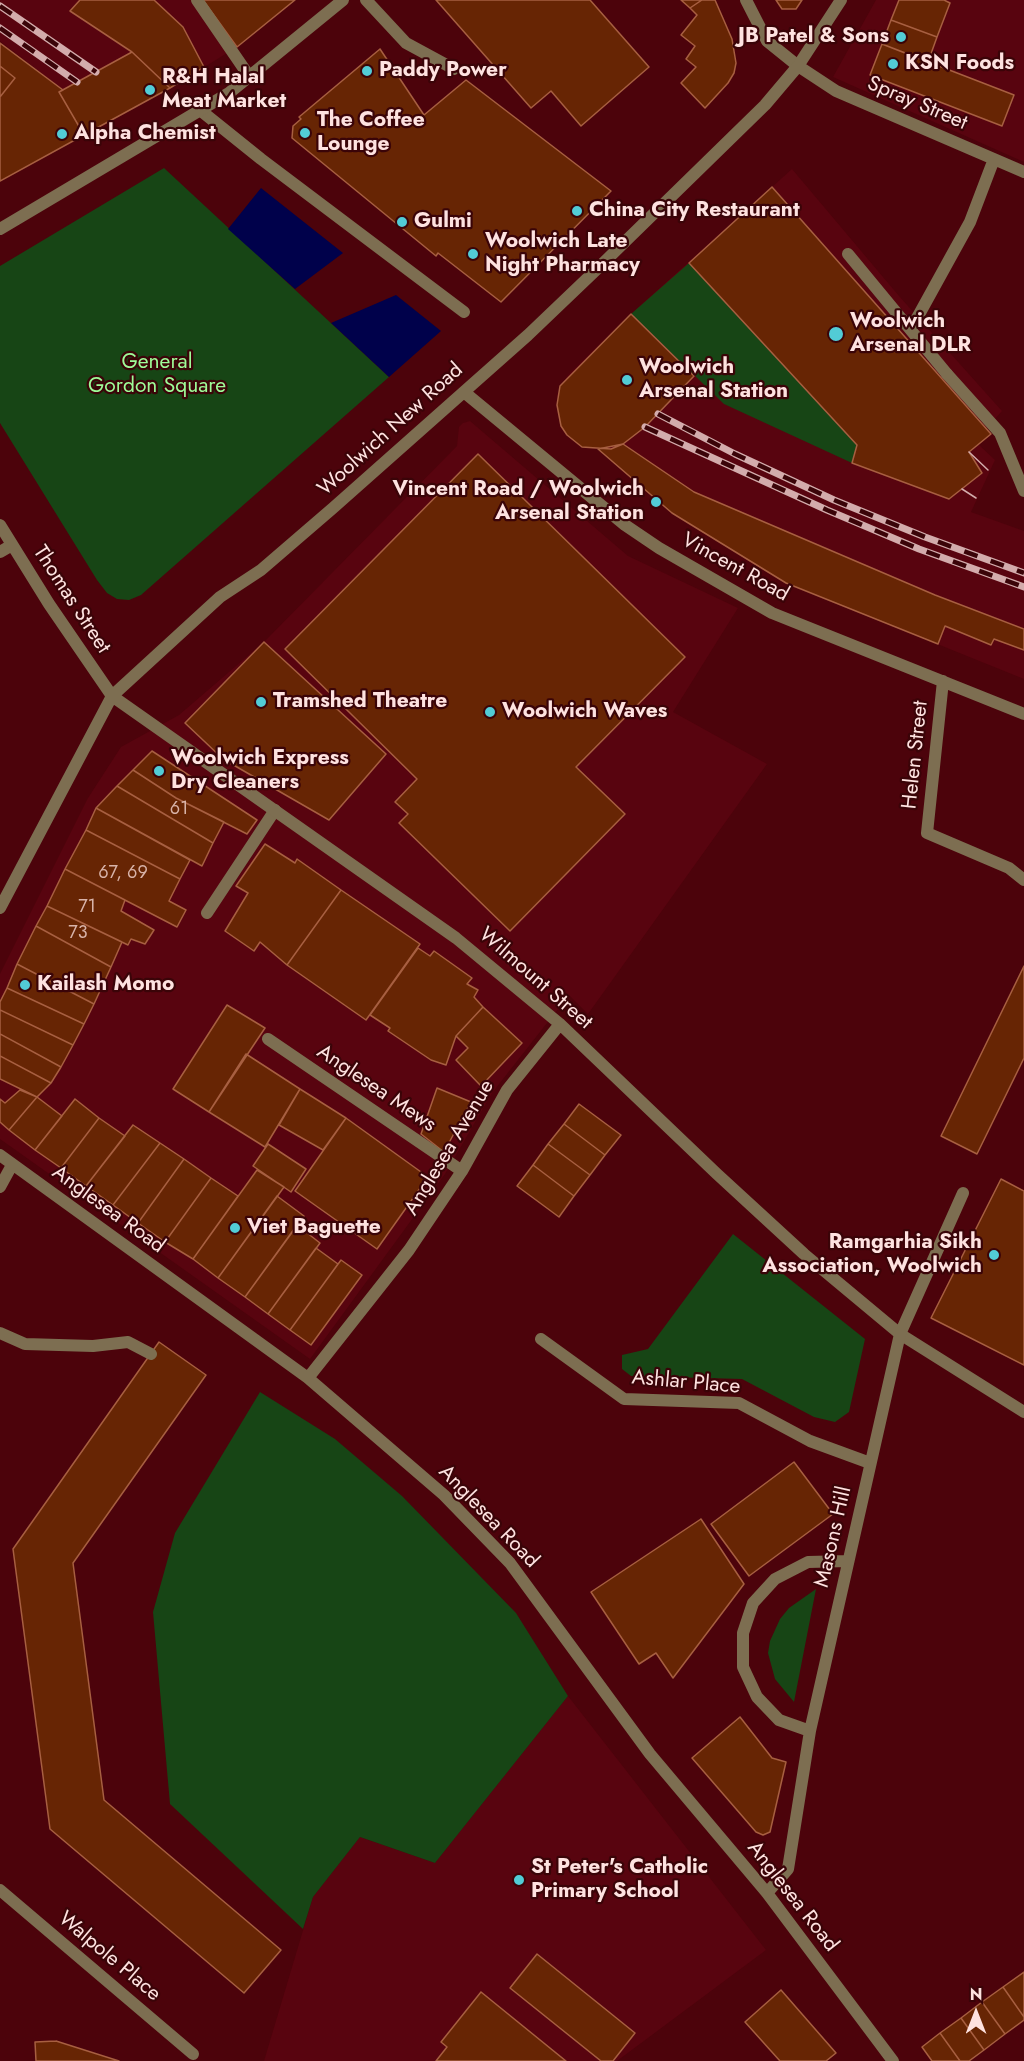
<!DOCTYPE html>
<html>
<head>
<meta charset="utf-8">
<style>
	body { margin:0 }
	#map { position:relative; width:1024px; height:2061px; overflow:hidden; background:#4c030b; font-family:Jost,sans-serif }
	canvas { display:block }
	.north { position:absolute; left:946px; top:1983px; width:60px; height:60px; -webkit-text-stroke:4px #3a0408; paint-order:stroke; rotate:0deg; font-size:16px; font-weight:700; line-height:24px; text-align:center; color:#fee2e0 }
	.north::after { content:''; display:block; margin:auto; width:21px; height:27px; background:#fee2e0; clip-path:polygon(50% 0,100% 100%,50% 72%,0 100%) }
</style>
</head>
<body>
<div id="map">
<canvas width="1024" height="2061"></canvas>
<div class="north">N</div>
</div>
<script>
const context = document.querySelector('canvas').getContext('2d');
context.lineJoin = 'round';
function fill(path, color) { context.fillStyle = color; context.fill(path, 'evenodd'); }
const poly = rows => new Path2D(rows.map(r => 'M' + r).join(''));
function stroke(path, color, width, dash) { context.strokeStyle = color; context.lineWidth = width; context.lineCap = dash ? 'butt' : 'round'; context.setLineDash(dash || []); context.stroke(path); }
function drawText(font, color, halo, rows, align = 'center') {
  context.font = font + ' Jost,sans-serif'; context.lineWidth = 4.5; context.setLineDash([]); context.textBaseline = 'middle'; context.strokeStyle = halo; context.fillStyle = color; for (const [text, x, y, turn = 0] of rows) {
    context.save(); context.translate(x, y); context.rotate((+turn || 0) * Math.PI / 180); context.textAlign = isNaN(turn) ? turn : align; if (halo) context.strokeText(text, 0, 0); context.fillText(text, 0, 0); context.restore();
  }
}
fill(poly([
	[0,0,295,0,237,47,170,88,132,52,63,90,0,41],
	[876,0,1024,0,1024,162,833,77],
	[792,169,899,296,1002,411,986,429,991,434,979,445,995,460,971,512,1024,531,1024,679,786,583,672,513,598,449,582,447,567,435,561,426,557,395,567,376,631,314],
	[470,421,628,556,738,608,673,712,767,764,588,1014,569,995,492,1093,445,1174,310,1359,0,1139,0,974,88,798,121,747,179,715,264,642,457,446,459,427,463,423],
	[568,1696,766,1950,617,2061,264,2061,313,1897,360,1837,435,1863]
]), '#58040f');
fill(poly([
	[164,168,389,377,141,595,129,600,117,599,107,593,97,580,0,423,0,266],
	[689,263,857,445,852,463,724,404,631,314],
	[733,1234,865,1339,849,1412,835,1422,814,1417,742,1379,631,1376,622,1369,622,1355,648,1349],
	[260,1392,335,1439,402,1496,516,1613,568,1696,435,1863,360,1837,313,1897,303,1929,170,1804,153,1612,175,1533],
	[816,1589,794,1702,775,1679,768,1653,770,1641,780,1619,789,1608]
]), '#174515');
fill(poly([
	[261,188,343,253,295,289,228,229],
	[396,295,441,331,389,377,331,323]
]), '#00014b');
const building = poly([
	[80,0,154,0,183,27,204,67,170,88,132,52,70,11,80,0],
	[203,0,295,0,237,47,203,0],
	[436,0,590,0,649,67,581,126,551,91,531,108,436,0],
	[681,0,702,0,690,8,681,0],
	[702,0,715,0,732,39,736,63,734,73,728,83,705,108,681,83,696,67,686,59,695,46,681,35,697,15,690,8,702,0],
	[776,0,802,0,796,9,782,9,776,0],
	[899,0,944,0,950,3,937,37,891,20,899,0],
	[891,20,937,37,928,62,882,44,891,20],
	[0,43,63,90,59,92,84,135,0,181,0,97,15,78,0,66,0,43],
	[882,44,1014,95,1002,126,870,75,882,44],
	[380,49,424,115,466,80,611,191,501,302,438,253,436,256,292,138,293,126,301,119,299,117,380,49],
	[132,52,170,88,84,135,59,92,132,52],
	[0,66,15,78,0,97,0,66],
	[772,187,991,434,969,452,982,473,949,499,852,463,857,445,689,263,772,187],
	[631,314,694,376,645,427,623,444,611,449,582,447,567,435,561,426,557,405,560,386,631,314],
	[623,444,694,492,935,595,1024,629,1024,650,994,639,991,645,945,626,938,644,786,583,672,513,598,449,623,444],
	[478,454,685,657,576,767,625,814,510,931,399,823,408,814,395,802,417,779,285,649,478,454],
	[264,642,386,754,329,820,223,759,185,723,264,642],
	[152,751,257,820,247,834,176,798,133,770,152,751],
	[133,770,176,798,224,822,213,843,117,786,133,770],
	[117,786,213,843,202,866,96,808,117,786],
	[96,808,190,860,180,879,86,830,96,808],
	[86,830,180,879,169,901,186,910,177,927,65,869,86,830],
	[265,844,295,863,297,859,341,890,287,965,260,942,254,951,225,931,248,893,236,886,265,844],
	[65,869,125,900,121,911,154,930,145,944,131,939,128,945,47,906,65,869],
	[341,890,420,944,366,1020,287,965,341,890],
	[47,906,122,942,111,967,36,926,47,906],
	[36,926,111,967,94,1004,17,964,36,926],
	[418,948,430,956,434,951,472,978,467,984,478,990,474,997,483,1007,456,1036,446,1065,431,1060,388,1031,390,1028,370,1015,418,948],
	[17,964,94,1004,84,1024,7,988,17,964],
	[1024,966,1024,1058,977,1154,941,1136,1024,966],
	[7,988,84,1024,73,1045,0,1010,0,1002,7,988],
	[227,1005,265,1028,209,1112,173,1089,227,1005],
	[483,1007,522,1043,481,1086,456,1060,468,1048,456,1036,483,1007],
	[0,1010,73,1045,61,1067,0,1034,0,1010],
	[0,1034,61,1067,51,1083,0,1056,0,1034],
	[246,1054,300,1089,265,1147,209,1112,246,1054],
	[0,1056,51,1083,37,1097,0,1079,0,1056],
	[437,1088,471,1102,444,1152,421,1134,437,1088],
	[300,1089,346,1118,323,1150,279,1125,300,1089],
	[20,1090,37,1097,9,1130,0,1122,0,1099,5,1103,20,1090],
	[37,1097,62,1116,35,1150,9,1130,37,1097],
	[75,1099,99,1118,61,1168,35,1150,75,1099],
	[579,1104,621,1135,605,1155,564,1124,579,1104],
	[99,1118,125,1136,86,1186,61,1168,99,1118],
	[346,1118,428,1177,377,1249,295,1191,346,1118],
	[564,1124,605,1155,590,1175,548,1144,564,1124],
	[133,1125,160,1143,113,1205,86,1186,133,1125],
	[160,1143,184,1159,138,1223,113,1205,160,1143],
	[268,1144,306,1169,291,1192,253,1166,268,1144],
	[548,1144,590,1175,574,1196,533,1165,548,1144],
	[184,1159,211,1178,165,1242,138,1223,184,1159],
	[533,1165,574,1196,559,1217,517,1186,533,1165],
	[257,1170,284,1187,218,1278,193,1259,257,1170],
	[211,1178,238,1196,193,1259,165,1242,211,1178],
	[1001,1179,1024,1191,1024,1365,931,1318,1001,1179],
	[277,1196,304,1216,245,1297,218,1278,277,1196],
	[297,1225,320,1243,268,1314,245,1297,297,1225],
	[316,1248,338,1264,290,1330,268,1314,316,1248],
	[341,1260,362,1275,311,1345,290,1330,341,1260],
	[159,1342,206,1375,73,1563,104,1800,281,1950,244,1993,50,1829,13,1549,159,1342],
	[794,1462,833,1514,749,1576,711,1524,794,1462],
	[701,1519,744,1584,673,1678,656,1653,639,1664,591,1592,701,1519],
	[740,1717,772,1758,786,1762,770,1832,763,1835,756,1832,692,1758,740,1717],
	[537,1954,635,2033,613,2061,601,2061,510,1988,537,1954],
	[1024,1972,1024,2017,1003,1987,1024,1972],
	[1003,1987,1024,2017,1024,2020,1005,2034,982,2002,1003,1987],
	[781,1990,836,2053,826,2061,780,2061,745,2022,781,1990],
	[481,1992,566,2061,436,2061,447,2047,441,2042,481,1992],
	[982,2002,1005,2034,984,2050,961,2018,982,2002],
	[961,2018,984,2050,969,2061,960,2061,940,2033,961,2018],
	[940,2033,960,2061,932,2061,922,2047,940,2033],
	[56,2041,119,2061,36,2061,35,2042,56,2041]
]);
fill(building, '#672504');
stroke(building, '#a75f41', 1.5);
stroke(poly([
	[197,0,249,76],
	[366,0,406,43,454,69],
	[947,374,1000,433,1024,491],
	[207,913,275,810],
	[0,1333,25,1344,93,1346,128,1342,151,1354],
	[900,1334,1024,1412]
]), '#7d6e51', 12);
stroke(poly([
	[746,0,767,41,798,66],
	[200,110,261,159,464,312]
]), '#7d6e51', 12);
stroke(poly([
	[798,66,836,91,1024,172],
	[0,229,229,93,343,0],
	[848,254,947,374],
	[911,329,970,222,994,159],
	[464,392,625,525,659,548,772,613,1024,714],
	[0,525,49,604,112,696,456,938,560,1024,717,1174,804,1254,900,1334],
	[0,552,12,545],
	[943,681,927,833,1009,868,1024,880],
	[0,908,112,696,220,597,261,570,333,508,528,335,595,271,765,105,798,66,841,0],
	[268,1039,462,1171],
	[0,1155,308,1378,444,1495,510,1563,650,1754,767,1893,893,2061],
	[0,1187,12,1165],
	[541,1339,624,1399,739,1403,810,1441,870,1463],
	[308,1378,409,1250,462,1171,507,1090,560,1024],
	[810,1731,779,1720,757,1697,743,1667,743,1633,753,1603,775,1579,808,1562,848,1561],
	[0,1890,193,2054],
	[767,1893,788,1869,810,1731,900,1334,963,1193]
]), '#7d6e51', 12);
stroke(poly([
	[969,452,988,470],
	[962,489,976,498]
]), '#d3acac', 1.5);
const rail = poly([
	[0,6,96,72],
	[0,28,77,82],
	[658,414,735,454,834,500,925,537,1024,573],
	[645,427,827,510,919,549,1024,587]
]);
stroke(rail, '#d3acac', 7);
stroke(rail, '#3a0408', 4.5, [14]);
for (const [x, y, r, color] of [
	[901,37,6,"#52ccd6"],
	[893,64,6,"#52ccd6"],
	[367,71,6,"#52ccd6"],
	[150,90,6,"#52ccd6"],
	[305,133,6,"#52ccd6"],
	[62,134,6,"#52ccd6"],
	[577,211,6,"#52ccd6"],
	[402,222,6,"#52ccd6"],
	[473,254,6,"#52ccd6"],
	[836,334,8,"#52ccd6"],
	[627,380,6,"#52ccd6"],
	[656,502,6,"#52ccd6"],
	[261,702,6,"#52ccd6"],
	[490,712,6,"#52ccd6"],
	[159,771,6,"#52ccd6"],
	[25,985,6,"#52ccd6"],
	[235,1228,6,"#52ccd6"],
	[994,1255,6,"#52ccd6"],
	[519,1880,6,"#52ccd6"]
]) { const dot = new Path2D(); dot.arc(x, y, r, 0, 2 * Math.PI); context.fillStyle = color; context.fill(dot); stroke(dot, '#3a0408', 2); }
drawText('18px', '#d8b3a9', null, [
	["61",179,810],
	["67, 69",123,874],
	["71",87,908],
	["73",78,934]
]);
drawText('bold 21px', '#fee2e0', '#3a0408', [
	["JB Patel & Sons",889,37,"right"],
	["KSN Foods",905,64],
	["Paddy Power",379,71],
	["R&H Halal",162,78],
	["Meat Market",162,102],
	["The Coffee",317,121],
	["Lounge",317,145],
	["Alpha Chemist",74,134],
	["China City Restaurant",589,211],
	["Gulmi",414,222],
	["Woolwich Late",485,242],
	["Night Pharmacy",485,266],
	["Woolwich",850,322],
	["Arsenal DLR",850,346],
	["Woolwich",639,368],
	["Arsenal Station",639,392],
	["Vincent Road / Woolwich",644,490,"right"],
	["Arsenal Station",644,514,"right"],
	["Tramshed Theatre",273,702],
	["Woolwich Waves",502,712],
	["Woolwich Express",171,759],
	["Dry Cleaners",171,783],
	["Kailash Momo",37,985],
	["Viet Baguette",247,1228],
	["Ramgarhia Sikh",982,1243,"right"],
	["Association, Woolwich",982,1267,"right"],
	["St Peter's Catholic",531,1868],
	["Primary School",531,1892]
], 'left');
drawText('21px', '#fee2e0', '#3a0408', [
	["Spray Street",917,104,23],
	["Woolwich New Road",391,430,-42],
	["Vincent Road",735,568,29],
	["Thomas Street",71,600,57],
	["Helen Street",916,755,-84],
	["Wilmount Street",535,979,41],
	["Anglesea Mews",376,1089,34],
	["Anglesea Avenue",450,1148,-59],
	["Anglesea Road",108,1210,36],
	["Ashlar Place",686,1383,5],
	["Anglesea Road",488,1517,46],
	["Masons Hill",834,1537,-77],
	["Anglesea Road",792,1897,52],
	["Walpole Place",109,1957,40]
]);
drawText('21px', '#9efb98', '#3a0408', [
	["General",157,363],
	["Gordon Square",157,387]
]);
</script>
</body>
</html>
